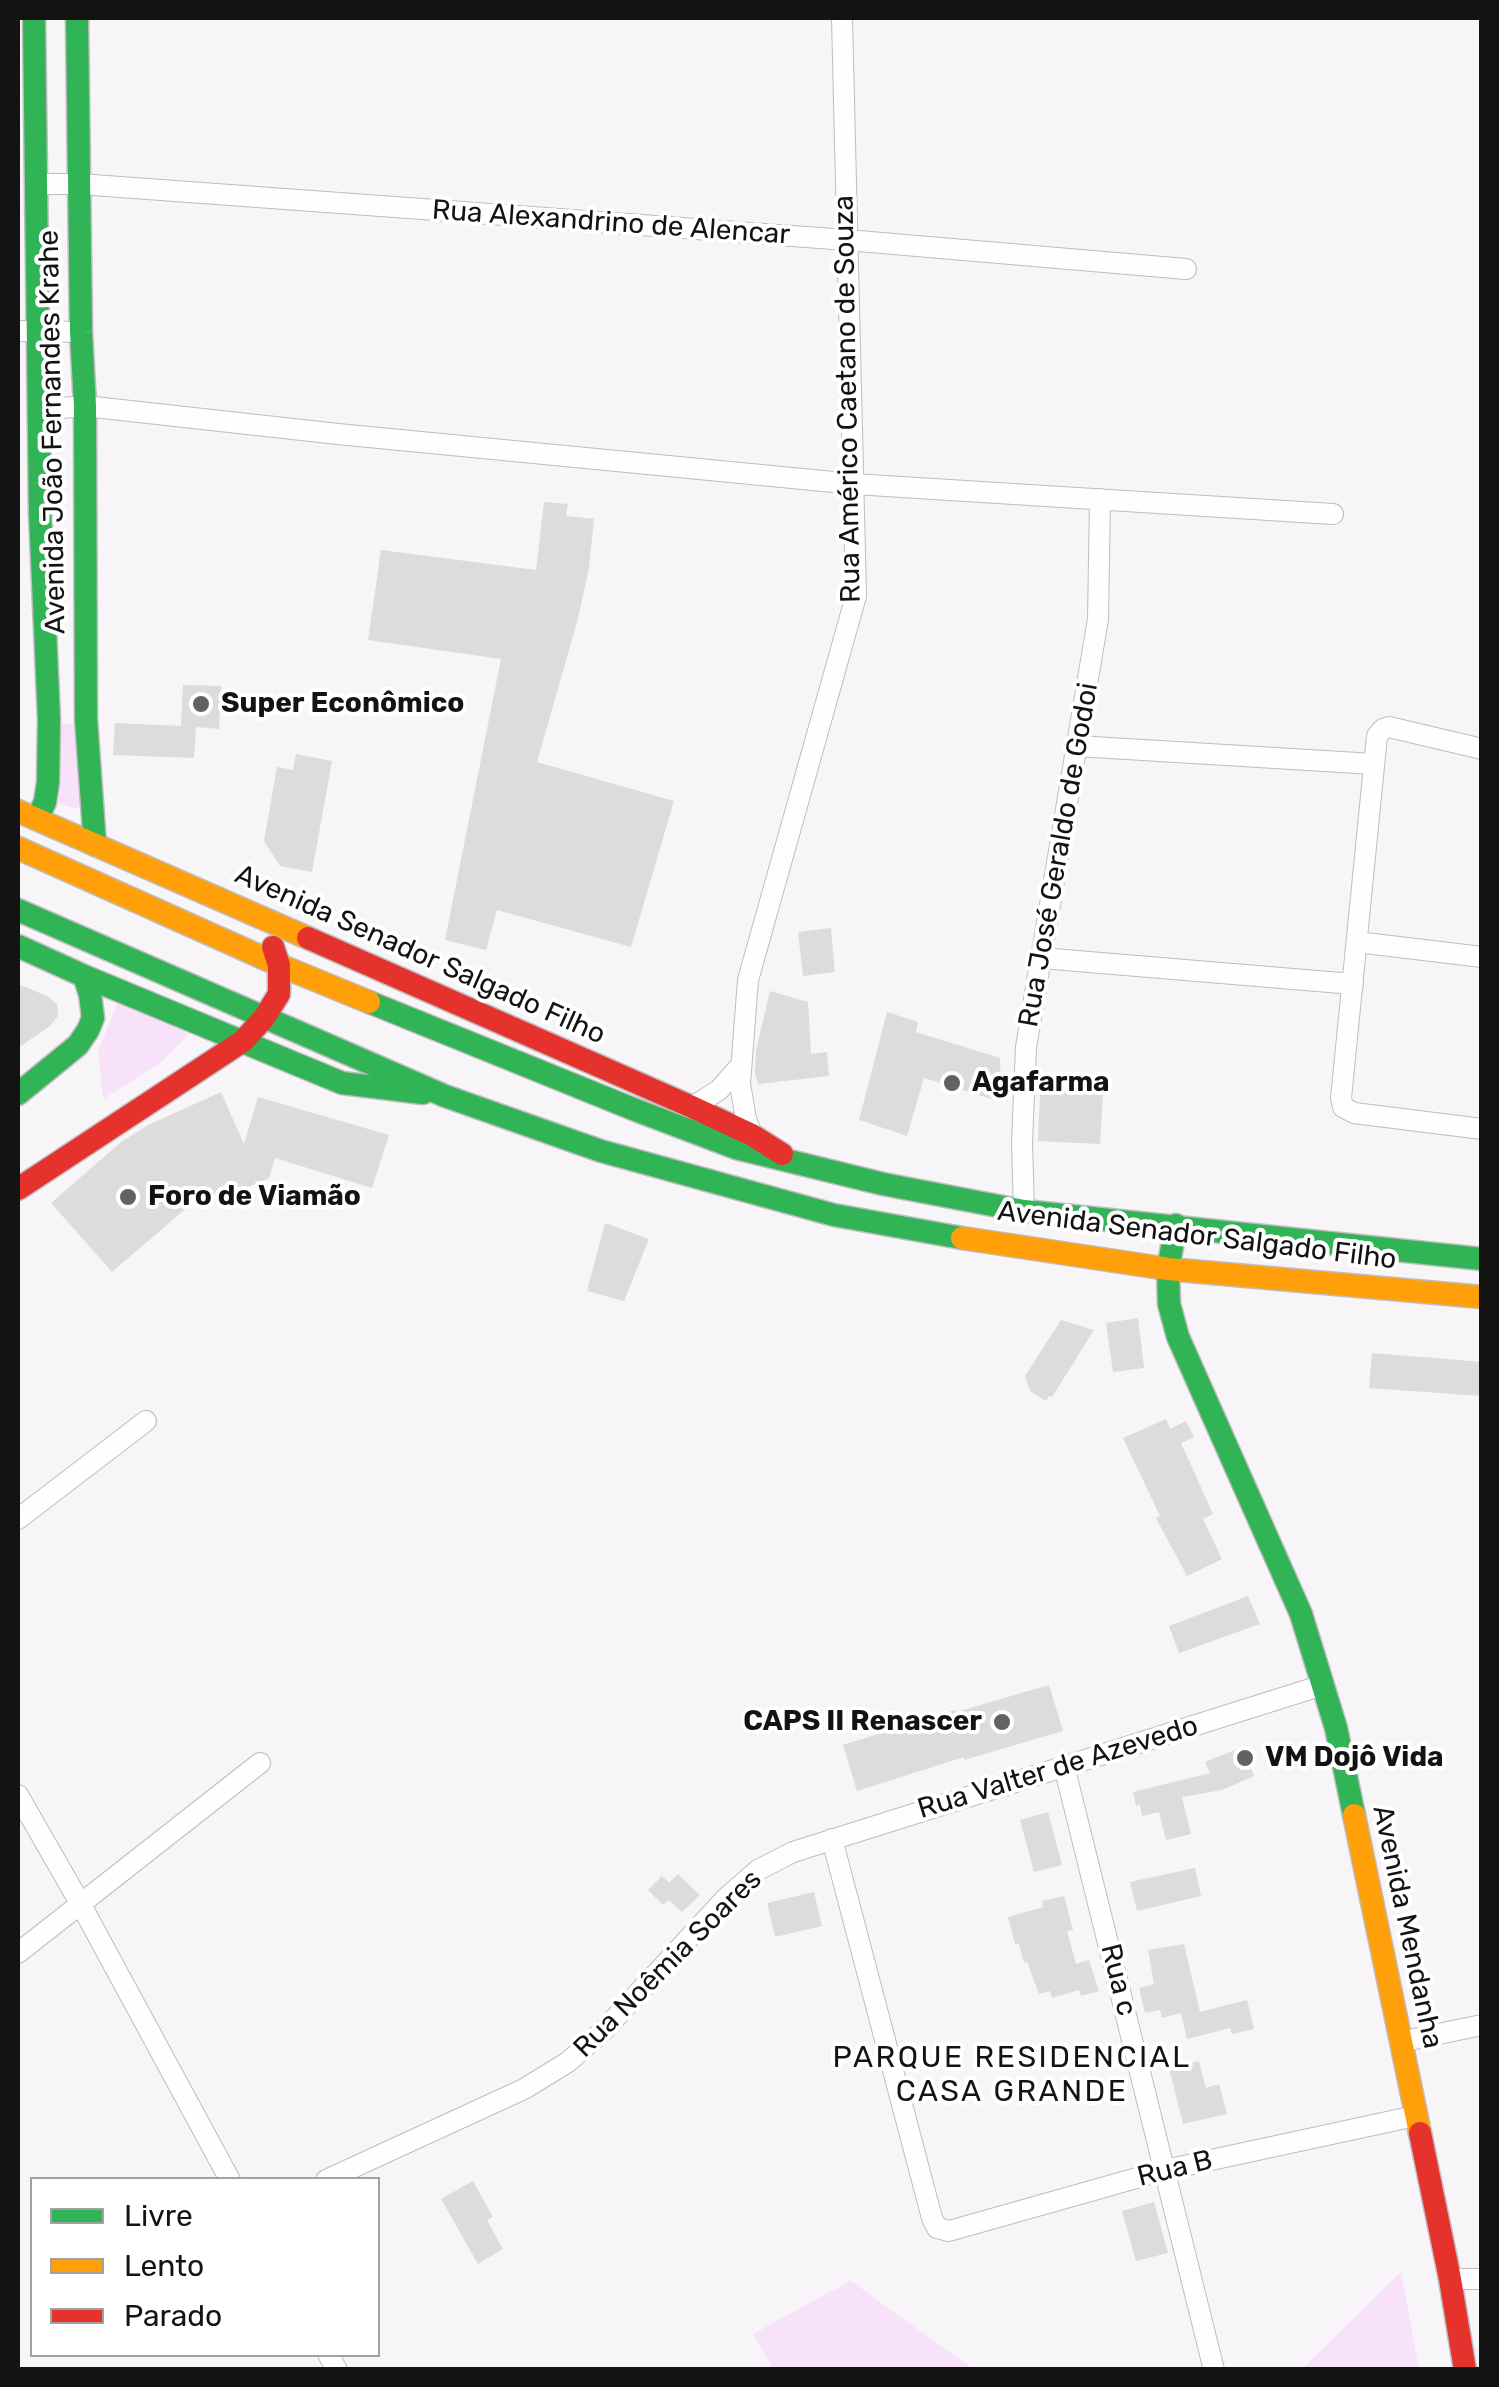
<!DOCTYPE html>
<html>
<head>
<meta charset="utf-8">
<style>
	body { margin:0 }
	#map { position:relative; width:1499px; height:2387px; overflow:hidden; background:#f7f5f7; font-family:Rubik,sans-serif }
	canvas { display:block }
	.frame { position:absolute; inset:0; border:20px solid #141314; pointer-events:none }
	.legend { position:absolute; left:30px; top:2177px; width:350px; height:180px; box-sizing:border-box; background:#fff; border:2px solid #a1a1a1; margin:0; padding:12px 18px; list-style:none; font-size:30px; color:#141314 }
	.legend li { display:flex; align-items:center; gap:20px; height:50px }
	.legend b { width:50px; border:2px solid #a1a1a1 }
</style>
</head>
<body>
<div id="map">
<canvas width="1499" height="2387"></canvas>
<div class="frame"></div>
<ul class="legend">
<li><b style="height:12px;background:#30b455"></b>Livre</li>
<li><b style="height:12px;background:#ff9f0a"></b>Lento</li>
<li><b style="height:12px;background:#e5322d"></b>Parado</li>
</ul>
</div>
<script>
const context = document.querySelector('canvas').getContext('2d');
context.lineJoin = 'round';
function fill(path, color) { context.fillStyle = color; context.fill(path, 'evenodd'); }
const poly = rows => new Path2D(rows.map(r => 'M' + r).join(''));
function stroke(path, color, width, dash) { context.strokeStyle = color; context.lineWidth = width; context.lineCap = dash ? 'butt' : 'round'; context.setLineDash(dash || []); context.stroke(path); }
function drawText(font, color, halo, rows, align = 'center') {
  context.font = font + ' Rubik,sans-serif'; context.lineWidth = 8; context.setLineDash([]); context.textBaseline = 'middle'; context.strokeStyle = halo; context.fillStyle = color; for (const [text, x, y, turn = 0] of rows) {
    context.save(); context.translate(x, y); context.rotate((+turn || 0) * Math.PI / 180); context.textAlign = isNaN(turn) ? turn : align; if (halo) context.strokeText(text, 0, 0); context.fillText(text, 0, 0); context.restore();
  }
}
fill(poly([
	[84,723,79,808,74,808,52,802,53,725],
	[118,1002,189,1034,159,1064,103,1099,98,1051],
	[1401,2272,1419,2369,1302,2369],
	[850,2281,851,2281,973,2369,773,2369,753,2334]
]), '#f7e2f9');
fill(poly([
	[544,502,568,504,566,516,594,519,589,568,577,622,537,762,674,801,631,947,497,910,486,950,445,940,501,659,368,640,381,550,536,570],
	[183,685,221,686,219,729,196,727,194,758,113,755,115,723,181,726],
	[296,754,332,761,312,872,280,866,264,841,277,767,293,770],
	[831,928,835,972,803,976,798,932],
	[18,984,47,996,57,1004,58,1016,50,1026,18,1048],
	[770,991,808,1002,811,1054,827,1052,829,1076,758,1084,755,1073,756,1050],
	[887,1012,918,1022,916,1032,1000,1058,1001,1102,924,1078,907,1136,859,1120],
	[1041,1073,1104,1076,1100,1144,1038,1141],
	[221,1092,244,1144,258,1097,389,1135,372,1188,275,1158,269,1178,210,1204,205,1192,112,1272,51,1203,121,1142,148,1125],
	[605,1223,649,1239,624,1301,587,1291],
	[1138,1318,1144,1368,1113,1372,1106,1323],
	[1061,1320,1094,1330,1052,1397,1049,1396,1046,1401,1030,1391,1025,1376],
	[1372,1353,1482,1362,1482,1396,1369,1388],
	[1166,1419,1170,1429,1186,1421,1194,1437,1181,1443,1213,1514,1203,1519,1222,1559,1187,1576,1156,1518,1160,1516,1123,1438],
	[1248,1596,1260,1624,1179,1653,1169,1626],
	[1049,1685,1063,1731,964,1760,964,1757,857,1791,843,1745,955,1710,956,1712],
	[1242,1747,1254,1776,1222,1790,1182,1797,1191,1834,1166,1840,1159,1812,1142,1816,1140,1805,1136,1806,1133,1792,1210,1773,1205,1762],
	[1048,1812,1062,1865,1034,1872,1020,1820],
	[1195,1868,1201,1896,1137,1911,1130,1882],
	[678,1874,700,1895,682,1912,669,1900,663,1905,648,1890,662,1876,669,1883],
	[814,1892,822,1926,775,1937,767,1903],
	[1064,1896,1073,1930,1067,1931,1076,1964,1089,1960,1099,1991,1081,1996,1079,1990,1052,1998,1050,1991,1039,1994,1027,1962,1024,1963,1019,1944,1015,1944,1008,1917,1043,1907,1042,1901],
	[1184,1944,1200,2012,1247,2000,1254,2029,1232,2034,1230,2028,1187,2039,1181,2013,1162,2018,1160,2010,1145,2013,1139,1988,1154,1984,1148,1950],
	[1199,2061,1206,2088,1219,2084,1227,2114,1183,2124,1169,2068],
	[473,2181,493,2217,487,2220,503,2249,478,2264,441,2199],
	[1154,2202,1168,2253,1136,2261,1122,2211]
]), '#dddbdc');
const street = poly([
	[37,184,79,184,847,240,1186,269],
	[18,331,81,332],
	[38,410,85,406,338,434,854,484,1333,514],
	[1077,746,1374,764],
	[1482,749,1389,727,1383,729,1377,736,1341,1098,1343,1107,1354,1113,1482,1129],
	[1357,942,1482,957],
	[1041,958,1353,984],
	[692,1107,719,1090,740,1066],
	[752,1135,746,1119,740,1084,748,980,856,596,842,18],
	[1024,1211,1022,1143,1026,1047,1098,619,1100,499],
	[18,1519,146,1421],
	[1064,1766,1214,2370],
	[18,1795,80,1903,230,2180],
	[832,1839,932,2218,937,2228,949,2231,1165,2170,1415,2116],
	[18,1953,260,1763],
	[1400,2042,1482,2025],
	[326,2180,524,2089,568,2062,605,2029,726,1898,758,1870,793,1852,1323,1685],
	[1450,2279,1482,2279],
	[328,2354,337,2370]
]);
const fast = poly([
	[34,18,40,513,49,720,48,782,45,802,37,819],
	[77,18,81,332,85,406,86,719,95,845],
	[18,910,445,1096,601,1151,834,1215,962,1238],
	[18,946,84,976,342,1083,423,1093],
	[369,1002,633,1109,736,1148,883,1184,1024,1211,1482,1259],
	[18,1094,78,1045,88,1030,93,1018,90,994,84,976],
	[1176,1225,1168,1269,1169,1304,1178,1337,1301,1614,1336,1728,1354,1815]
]);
const slow = poly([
	[18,811,308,938],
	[18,848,279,965,369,1002],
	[962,1238,1168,1269,1482,1297],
	[1354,1815,1420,2133]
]);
const jam = poly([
	[308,938,692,1107,752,1135,782,1154],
	[18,1189,243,1041,264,1018,279,994,279,965,273,947],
	[1420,2133,1450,2279,1465,2370]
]);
stroke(street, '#bfbdbf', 22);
stroke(fast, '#bfbdbf', 25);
stroke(slow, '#bfbdbf', 25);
stroke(jam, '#bfbdbf', 25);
stroke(street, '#fefefe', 20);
stroke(fast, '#30b455', 22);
stroke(slow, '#ff9f0a', 22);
stroke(jam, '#e5322d', 22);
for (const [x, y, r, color] of [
	[201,704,10,"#636263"],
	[952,1083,10,"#636263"],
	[128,1197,10,"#636263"],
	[1002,1722,10,"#636263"],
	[1245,1758,10,"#636263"]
]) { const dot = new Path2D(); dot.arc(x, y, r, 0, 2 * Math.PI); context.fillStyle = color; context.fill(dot); stroke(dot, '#fff', 4); }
drawText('28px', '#141314', '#fff', [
	["Rua Alexandrino de Alencar",611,223,4],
	["Rua Américo Caetano de Souza",848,399,-91],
	["Avenida João Fernandes Krahe",53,432,-91],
	["Rua José Geraldo de Godoi",1059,855,-80],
	["Avenida Senador Salgado Filho",420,955,24],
	["Avenida Senador Salgado Filho",1197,1236,7],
	["Rua Valter de Azevedo",1058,1768,-17],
	["Avenida Mendanha",1407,1927,78],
	["Rua Noêmia Soares",668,1964,-45],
	["Rua c",1118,1980,76],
	["Rua B",1175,2169,-14]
]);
drawText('bold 28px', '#141314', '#fff', [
	["Super Econômico",221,704],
	["Agafarma",972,1083],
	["Foro de Viamão",148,1197],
	["CAPS II Renascer",982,1722,"right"],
	["VM Dojô Vida",1265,1758]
], 'left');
context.letterSpacing = '2.5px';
drawText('30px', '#141314', '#fff', [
	["PARQUE RESIDENCIAL",1012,2058],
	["CASA GRANDE",1012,2092]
]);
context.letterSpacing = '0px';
</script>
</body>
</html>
